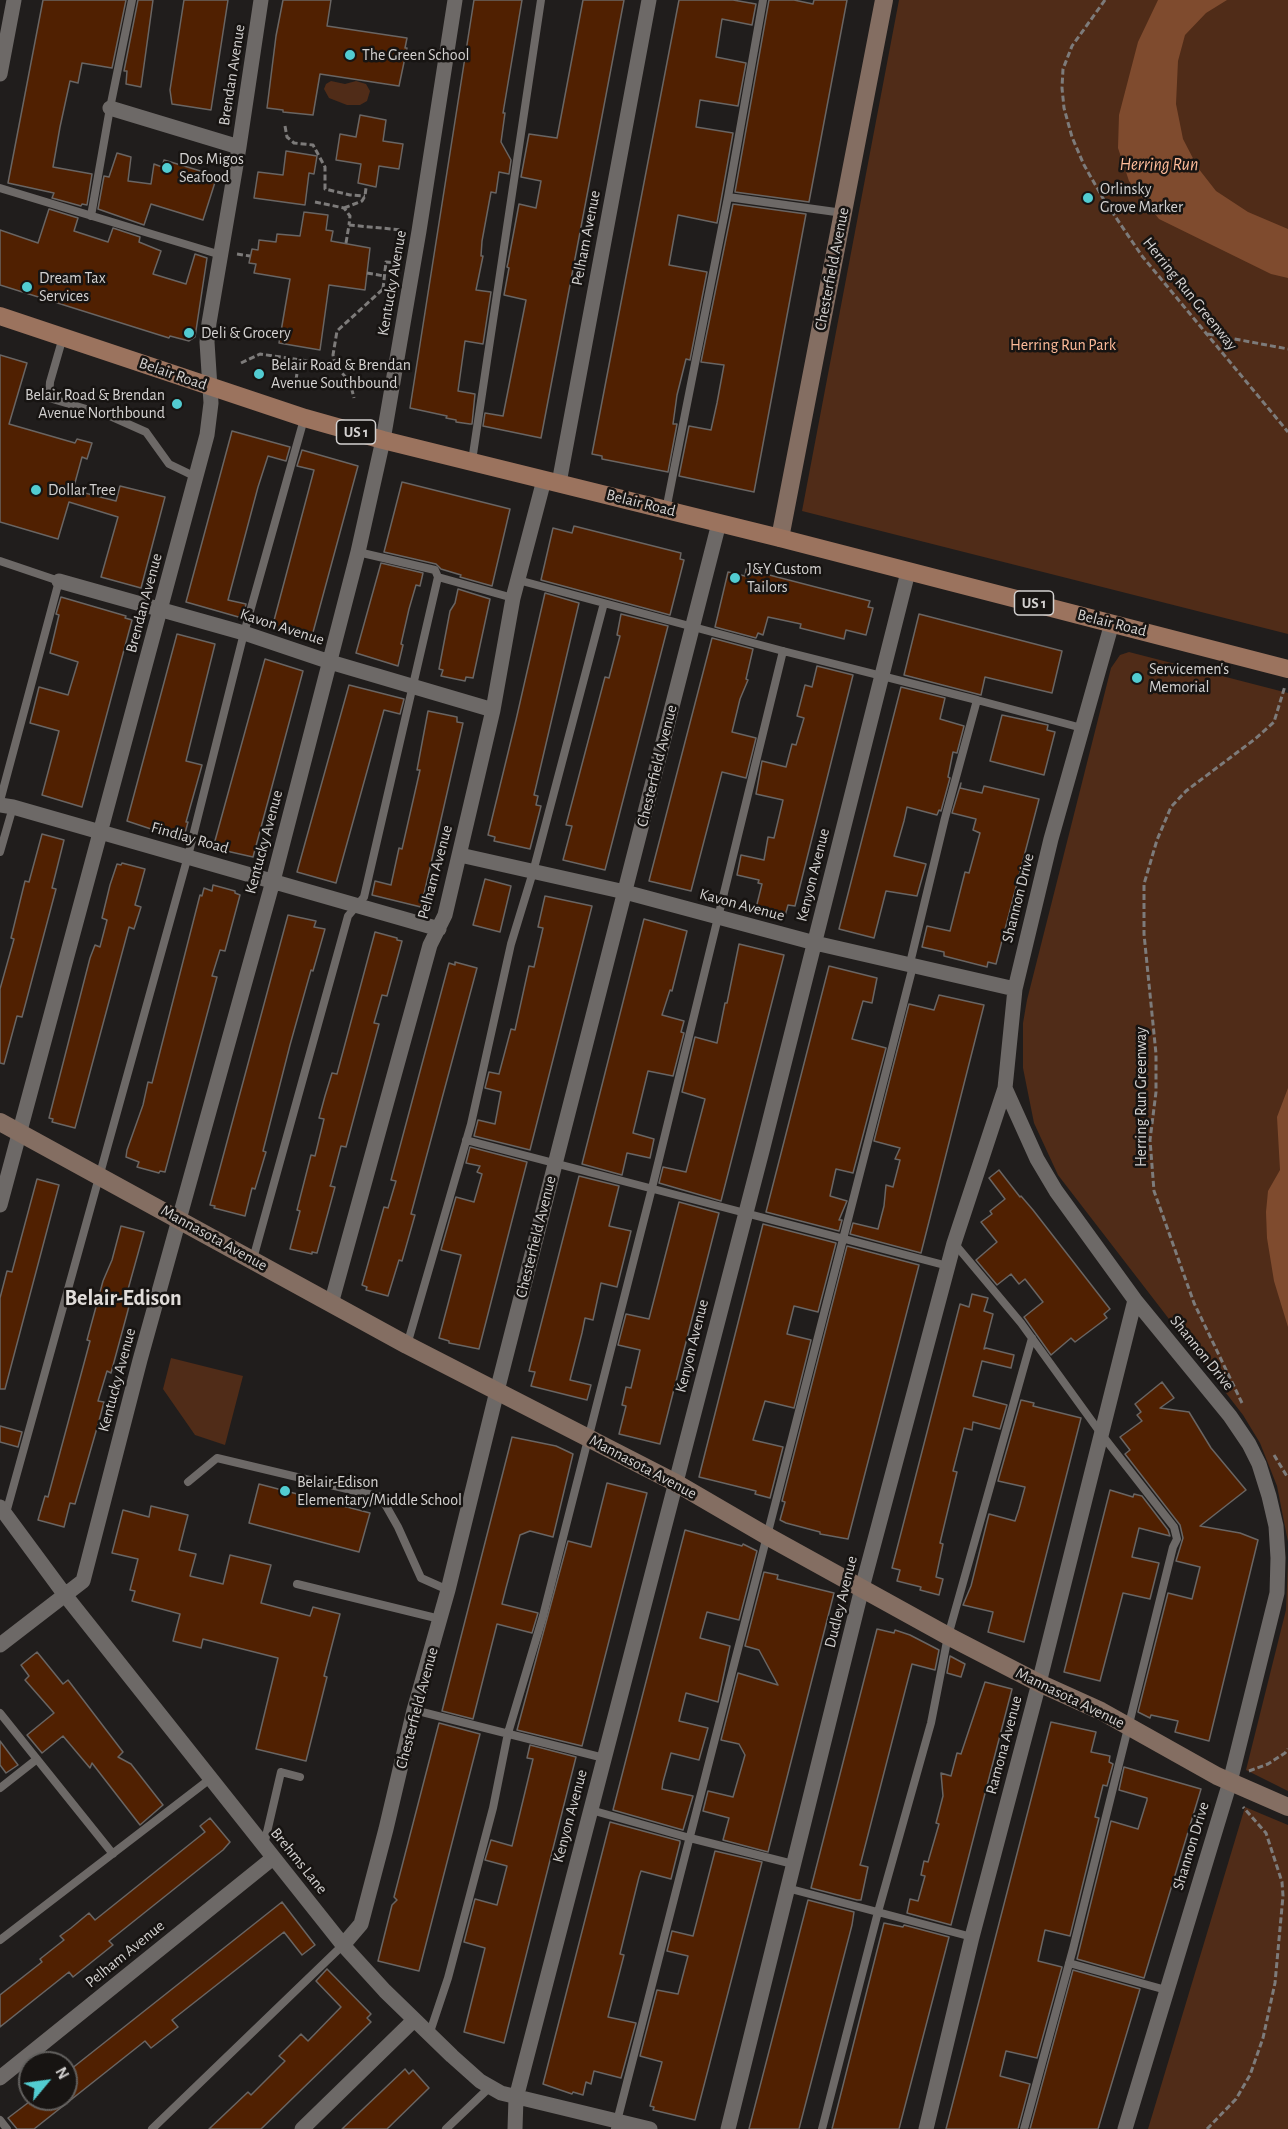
<!DOCTYPE html>
<html>
<head>
<meta charset="utf-8">
<style>
	body { margin:0 }
	#map { position:relative; width:1288px; height:2129px; overflow:hidden; background:#201d1c; font-family:"Alegreya Sans",sans-serif }
	canvas { display:block }
	.north { position:absolute; left:18px; top:2051px; width:60px; height:60px; box-sizing:border-box; background:#171412; border:2px solid #62605e; border-radius:50%; rotate:61deg; font-size:16px; font-weight:700; line-height:24px; text-align:center; color:#d3d1d0 }
	.north::after { content:''; display:block; margin:auto; width:21px; height:27px; background:#52ccd1; clip-path:polygon(50% 0,100% 100%,50% 72%,0 100%) }
</style>
</head>
<body>
<div id="map">
<canvas width="1288" height="2129"></canvas>
<div class="north">N</div>
</div>
<script>
const context = document.querySelector('canvas').getContext('2d');
context.lineJoin = 'round';
function fill(path, color) { context.fillStyle = color; context.fill(path, 'evenodd'); }
const poly = rows => new Path2D(rows.map(r => 'M' + r).join(''));
function stroke(path, color, width, dash) { context.strokeStyle = color; context.lineWidth = width; context.lineCap = dash ? 'butt' : 'round'; context.setLineDash(dash || []); context.stroke(path); }
function drawText(font, color, halo, rows, align = 'center') {
  context.font = font + ' "Alegreya Sans",sans-serif'; context.lineWidth = 5; context.setLineDash([]); context.textBaseline = 'middle'; context.strokeStyle = halo; context.fillStyle = color; for (const [text, x, y, turn = 0] of rows) {
    context.save(); context.translate(x, y); context.rotate((+turn || 0) * Math.PI / 180); context.textAlign = isNaN(turn) ? turn : align; if (halo) context.strokeText(text, 0, 0); context.fillText(text, 0, 0); context.restore();
  }
}
fill(poly([
	[899,0,1288,0,1288,634,802,511],
	[331,81,345,84,356,81,366,84,370,91,367,101,360,105,347,105,329,98,324,89,326,84],
	[1129,652,1288,693,1288,1542,1277,1486,1260,1443,1243,1415,1058,1175,1034,1123,1023,1068,1023,1023,1027,1000,1111,668,1120,655],
	[171,1358,243,1376,225,1445,195,1435,163,1389],
	[1288,1561,1288,1791,1246,1770,1286,1610],
	[1245,1807,1288,1825,1288,2129,1148,2129]
]), '#502c18');
fill(poly([
	[1158,0,1227,0,1206,13,1185,35,1178,61,1176,104,1183,139,1198,168,1216,191,1248,212,1288,229,1288,278,1271,274,1159,219,1129,181,1118,148,1119,115,1138,42],
	[1288,1088,1288,1327,1274,1281,1267,1238,1266,1212,1268,1191,1280,1170,1277,1117]
]), '#7f4b2e');
const building = poly([
	[43,0,126,0,112,68,82,63,78,83,70,81,60,127,53,167,92,174,87,205,82,204,81,206,52,198,54,193,8,183,43,0],
	[138,0,153,0,141,87,126,84,127,71,124,71,138,0],
	[184,0,228,0,211,110,172,104,170,90,184,0],
	[283,0,331,0,327,26,407,38,405,48,407,48,399,86,320,74,313,115,283,112,283,110,267,108,276,36,283,0],
	[474,0,522,0,503,113,505,113,501,142,511,160,509,174,499,172,496,193,491,192,482,241,481,256,483,256,476,290,491,292,483,344,465,341,458,391,475,394,472,424,470,424,456,422,456,420,446,418,447,416,410,408,474,0],
	[583,0,624,0,541,438,483,426,485,413,503,416,526,300,504,295,509,268,507,267,508,263,519,204,536,208,541,181,521,177,529,134,557,138,583,0],
	[679,0,733,0,756,4,752,25,722,19,716,57,746,63,738,106,700,100,696,127,733,133,717,223,678,215,669,265,707,272,690,360,686,359,677,395,673,424,677,424,668,472,602,459,602,456,592,454,679,0],
	[769,0,794,0,813,4,814,0,847,0,809,202,735,192,769,0],
	[360,115,386,120,383,141,403,144,399,169,379,166,376,187,358,183,361,164,336,160,340,134,356,137,360,115],
	[286,151,317,156,314,174,309,173,305,205,254,198,258,172,283,175,286,151],
	[117,153,131,157,128,181,151,184,154,164,162,167,164,160,217,176,203,220,151,204,144,225,98,209,104,176,109,177,117,153],
	[733,204,806,214,754,492,679,476,689,426,711,430,717,403,724,365,701,362,733,204],
	[49,209,78,218,74,231,108,242,113,228,140,237,139,242,161,251,153,274,186,284,195,254,207,258,195,337,189,341,170,336,169,338,0,285,0,230,38,243,49,209],
	[304,212,328,215,326,230,333,231,331,241,370,248,365,290,329,285,320,350,279,343,290,279,254,273,256,264,249,263,252,249,258,250,259,240,276,242,277,234,300,236,304,212],
	[0,355,27,363,9,424,75,443,77,439,92,443,87,459,82,457,73,490,116,501,120,486,165,497,141,588,101,577,118,517,69,502,58,539,0,522,0,355],
	[232,431,290,447,286,461,268,456,258,487,228,600,246,604,242,618,186,602,232,431],
	[302,450,358,466,312,636,305,634,304,637,272,628,314,470,297,466,302,450],
	[402,482,510,509,492,586,460,577,461,575,441,569,436,564,384,552,402,482],
	[574,526,681,553,680,559,684,560,670,615,541,580,553,528,572,533,574,526],
	[381,563,423,573,420,586,416,585,409,609,401,644,403,645,398,666,356,653,381,563],
	[746,569,870,601,868,607,873,608,866,635,846,630,844,639,800,628,801,624,768,617,763,635,758,633,756,638,715,627,728,572,745,576,746,569],
	[458,589,490,599,473,678,466,677,465,681,441,676,443,670,439,669,450,611,455,603,458,589],
	[545,593,579,603,534,795,538,796,536,805,541,806,530,849,494,841,495,837,488,835,516,720,545,593],
	[61,597,126,616,125,618,132,620,82,807,42,795,59,731,30,723,39,687,68,695,78,662,50,653,59,615,56,614,61,597],
	[621,614,668,626,605,870,563,860,572,826,566,825,605,677,609,678,620,636,617,635,621,614],
	[919,614,1062,651,1052,693,985,677,981,695,904,675,919,614],
	[177,634,215,644,186,761,202,765,186,822,188,822,184,837,158,830,157,831,127,821,177,634],
	[712,638,753,649,746,679,748,680,740,699,732,732,756,738,746,778,722,772,691,891,649,881,712,638],
	[265,659,303,671,253,857,213,848,265,659],
	[817,666,853,675,795,906,788,905,785,916,756,908,762,884,758,883,759,880,737,875,741,855,764,860,768,837,774,838,783,800,756,794,762,761,786,767,792,744,796,745,804,718,797,716,805,685,812,687,817,666],
	[349,685,404,699,400,714,384,710,336,883,297,872,349,685],
	[901,687,945,698,940,719,964,726,957,753,953,752,948,777,950,778,941,811,939,810,937,815,907,807,904,821,894,856,926,864,917,896,886,891,874,938,839,929,901,687],
	[428,711,457,717,457,722,463,723,421,907,372,895,375,881,391,885,399,848,402,849,420,770,417,770,428,711],
	[1002,715,1048,725,1047,730,1055,732,1044,775,990,761,1002,715],
	[961,783,960,788,982,793,984,786,1039,799,996,964,988,962,987,967,944,956,944,952,922,947,927,926,950,931,965,872,969,873,980,833,973,830,976,819,952,813,961,783],
	[42,834,64,840,52,888,56,889,22,1017,17,1016,4,1064,0,1063,0,989,14,939,11,938,25,881,29,882,42,834],
	[122,863,145,869,135,905,141,907,134,929,129,927,75,1128,52,1122,53,1119,49,1118,90,958,95,945,100,947,107,920,102,918,110,885,117,864,121,865,122,863],
	[485,879,511,886,500,932,473,925,485,879],
	[213,885,235,891,235,893,240,895,225,951,220,950,212,976,217,977,165,1172,160,1171,159,1173,137,1167,139,1162,126,1157,127,1150,143,1105,148,1082,152,1083,200,895,202,896,204,888,212,891,213,885],
	[545,896,592,906,530,1150,474,1136,478,1120,495,1124,501,1092,485,1088,489,1072,499,1074,511,1029,515,1030,529,966,534,967,543,928,538,927,545,896],
	[288,915,316,921,314,927,325,929,313,971,311,970,290,1045,263,1151,266,1152,255,1189,252,1188,245,1216,214,1208,215,1206,210,1205,288,915],
	[644,919,687,931,672,991,670,990,662,1015,684,1021,681,1032,684,1033,673,1076,648,1071,633,1133,654,1139,650,1158,627,1153,622,1175,582,1164,644,919],
	[375,932,397,938,397,940,402,941,387,996,382,995,374,1023,379,1024,346,1147,341,1146,331,1184,330,1186,335,1187,317,1253,312,1252,312,1254,290,1249,300,1211,297,1210,311,1155,315,1156,324,1119,319,1118,325,1096,332,1073,337,1074,375,932],
	[739,944,784,955,721,1201,659,1183,663,1167,686,1172,705,1099,682,1092,695,1037,717,1043,725,1003,727,1003,739,944],
	[455,962,477,968,411,1214,415,1215,402,1261,399,1260,388,1296,366,1290,367,1287,362,1285,384,1207,388,1208,396,1181,391,1180,449,963,455,965,455,962],
	[829,966,877,978,872,1003,863,1001,852,1039,886,1048,853,1173,836,1169,830,1196,847,1201,839,1220,842,1220,839,1231,766,1212,829,966],
	[939,995,984,1005,921,1253,850,1234,853,1223,878,1229,884,1206,886,1185,893,1187,900,1160,895,1159,900,1148,874,1141,909,1004,934,1010,939,995],
	[470,1147,527,1162,479,1349,449,1343,449,1341,439,1338,461,1255,441,1250,456,1197,474,1202,482,1174,477,1172,480,1166,466,1163,470,1147],
	[999,1170,1020,1197,1021,1196,1033,1210,1110,1309,1104,1314,1107,1318,1075,1342,1071,1338,1051,1355,1024,1317,1043,1302,1025,1279,1019,1284,1011,1274,997,1285,976,1260,997,1242,981,1222,992,1214,990,1211,1005,1199,989,1178,999,1170],
	[579,1176,619,1186,609,1226,631,1231,617,1287,601,1283,593,1320,585,1318,582,1333,570,1380,591,1385,587,1400,531,1386,535,1372,529,1371,579,1176],
	[37,1179,59,1185,5,1389,0,1389,0,1298,7,1271,12,1272,37,1179],
	[679,1202,719,1213,660,1444,619,1434,626,1406,622,1405,626,1387,631,1388,640,1350,618,1345,626,1314,649,1319,679,1202],
	[763,1224,836,1243,818,1312,794,1306,787,1334,811,1340,794,1408,765,1401,753,1440,783,1447,770,1498,755,1494,756,1491,699,1477,763,1224],
	[121,1226,144,1232,127,1293,132,1294,127,1314,111,1373,107,1371,98,1401,104,1402,99,1421,75,1504,70,1503,64,1527,38,1520,45,1496,48,1497,90,1341,87,1340,103,1281,112,1260,121,1226],
	[847,1246,919,1265,848,1539,820,1534,820,1532,786,1523,780,1520,785,1502,782,1501,847,1246],
	[972,1294,988,1298,984,1311,993,1314,984,1349,986,1348,1014,1355,1011,1368,982,1361,973,1396,1007,1405,1000,1429,973,1422,972,1430,964,1428,953,1471,957,1472,940,1543,943,1544,936,1577,943,1579,939,1595,920,1590,921,1587,897,1581,900,1570,892,1568,960,1304,969,1307,972,1294],
	[1162,1382,1174,1398,1160,1408,1189,1412,1211,1448,1246,1490,1200,1526,1240,1533,1258,1540,1209,1741,1175,1732,1178,1721,1151,1715,1150,1718,1138,1712,1168,1593,1192,1599,1200,1567,1176,1561,1183,1538,1180,1525,1125,1454,1130,1450,1120,1437,1142,1421,1137,1415,1141,1412,1135,1404,1162,1382],
	[1021,1400,1034,1403,1033,1406,1081,1418,1024,1642,988,1632,993,1612,963,1605,971,1586,989,1514,1015,1521,1019,1509,1025,1487,998,1481,1021,1400],
	[0,1426,22,1432,18,1447,0,1442,0,1426],
	[512,1437,556,1446,573,1454,553,1537,530,1531,520,1535,506,1588,502,1604,538,1613,532,1633,497,1624,473,1719,442,1711,512,1437],
	[607,1483,647,1493,582,1746,517,1730,568,1541,591,1547,607,1483],
	[259,1484,370,1513,359,1552,249,1523,259,1484],
	[1110,1490,1133,1497,1134,1494,1142,1496,1168,1530,1170,1536,1139,1528,1132,1557,1159,1563,1150,1599,1123,1593,1100,1681,1064,1672,1110,1490],
	[151,1506,188,1515,179,1550,196,1554,190,1576,223,1584,230,1555,271,1565,261,1603,310,1616,313,1607,340,1614,324,1676,327,1677,306,1761,256,1749,278,1658,203,1639,201,1648,173,1641,180,1614,132,1601,135,1591,130,1590,138,1559,112,1553,123,1510,149,1517,151,1506],
	[685,1530,742,1546,743,1544,757,1551,739,1620,707,1612,700,1638,730,1646,718,1702,686,1693,679,1721,708,1728,699,1760,671,1753,663,1782,662,1789,693,1796,683,1830,613,1810,685,1530],
	[764,1572,778,1575,777,1579,834,1593,768,1852,723,1840,729,1818,703,1811,708,1791,733,1797,745,1755,739,1744,721,1740,738,1673,778,1685,759,1650,745,1646,764,1572],
	[877,1629,894,1633,895,1630,910,1635,939,1650,935,1670,912,1664,861,1862,860,1865,868,1867,861,1900,857,1900,811,1888,877,1629],
	[37,1652,63,1684,68,1680,123,1752,118,1757,131,1764,163,1805,140,1825,92,1763,90,1768,63,1736,42,1753,27,1735,54,1713,25,1680,29,1676,21,1665,37,1652],
	[950,1656,965,1664,961,1677,947,1673,950,1656],
	[985,1682,1012,1689,951,1925,907,1913,910,1899,918,1901,925,1876,921,1875,924,1861,928,1862,939,1824,936,1823,943,1796,941,1773,951,1776,957,1753,961,1754,985,1682],
	[1051,1722,1096,1732,1091,1752,1110,1756,1109,1762,1113,1764,1107,1786,1103,1785,1095,1817,1099,1818,1070,1936,1045,1930,1038,1961,1062,1967,1037,2058,1006,2051,1000,2076,1030,2084,1018,2129,946,2129,1051,1722],
	[439,1723,480,1734,419,1971,378,1961,392,1905,397,1900,394,1897,439,1723],
	[0,1741,18,1765,6,1773,0,1765,0,1741],
	[530,1745,576,1757,504,2043,464,2032,485,1948,464,1942,475,1899,497,1905,507,1866,485,1860,491,1840,512,1846,533,1759,527,1758,530,1745],
	[1124,1767,1201,1789,1144,1978,1077,1959,1111,1821,1138,1829,1147,1800,1147,1798,1119,1790,1124,1767],
	[210,1818,230,1842,223,1850,109,1941,113,1945,73,1977,69,1972,0,2027,0,1995,42,1962,40,1959,64,1940,60,1936,71,1928,89,1913,95,1920,205,1832,200,1826,210,1818],
	[610,1822,680,1841,680,1843,671,1879,641,1871,639,1877,620,1954,624,1955,608,2017,636,2023,621,2078,594,2071,591,2084,586,2082,583,2095,573,2092,572,2094,543,2084,610,1822],
	[715,1851,762,1862,695,2120,653,2110,654,2107,650,2106,662,2062,640,2056,657,1990,678,1994,688,1956,667,1951,672,1931,693,1936,715,1851],
	[808,1900,854,1912,852,1925,799,2129,749,2129,808,1900],
	[282,1902,315,1945,302,1955,284,1932,172,2020,178,2027,151,2048,145,2041,34,2129,17,2129,8,2118,33,2099,66,2099,66,2073,282,1902],
	[884,1923,903,1927,904,1925,949,1937,899,2129,832,2129,884,1923],
	[327,1969,371,2014,367,2018,371,2022,261,2129,209,2129,248,2092,251,2095,285,2061,279,2056,301,2034,308,2041,341,2007,316,1981,327,1969],
	[1073,1970,1140,1989,1098,2129,1030,2129,1073,1970],
	[405,2069,409,2074,413,2070,429,2088,387,2129,342,2129,405,2069]
]);
fill(building, '#502001');
stroke(building, '#696563', 1.5);
stroke(poly([
	[1105,0,1072,46,1063,69,1062,88,1064,108,1072,137,1084,165,1104,200,1142,256,1288,432],
	[285,126,287,137,294,143,313,145,325,167,325,189,350,195,365,196],
	[315,202,344,208,350,216,349,225],
	[344,208,362,201,365,196,366,188],
	[346,243,349,225,402,230],
	[237,254,250,256],
	[367,273,384,276],
	[383,289,386,262,396,263],
	[1208,334,1288,349],
	[241,363,260,354,335,365,350,382,354,398],
	[335,365,333,355,337,331,383,289,392,289],
	[296,380,299,360],
	[1242,1403,1194,1303,1154,1191,1150,1140,1156,1092,1156,1054,1144,934,1144,884,1157,840,1171,807,1186,791,1255,739,1274,722,1285,686],
	[1274,1455,1288,1478],
	[1249,1771,1268,1764,1285,1753,1288,1749],
	[1207,2129,1236,2099,1250,2075,1263,2038,1275,1983,1283,1896,1282,1882,1266,1833,1243,1807]
]), '#7d7b7a', 3, [6, 3]);
stroke(poly([
	[0,188,221,255],
	[728,197,843,213],
	[91,216,110,108,132,0],
	[63,337,50,382,49,398,110,416,146,432,169,464,196,477],
	[472,461,541,0],
	[666,510,728,197,763,0],
	[358,552,435,570,438,577],
	[0,561,59,581,0,801],
	[518,580,783,651,977,700],
	[0,852,13,807],
	[466,1140,948,1266],
	[954,1243,1021,1323,1102,1435,1174,1527,1177,1539,1173,1547,1073,1949,1024,2129],
	[253,1259,348,916,364,897,438,577,513,598],
	[407,1345,471,1124,511,944,533,872,604,603],
	[188,1482,217,1458,381,1497,398,1527,421,1578,448,1590],
	[6,1513,188,856,244,633,304,419],
	[297,1584,440,1619],
	[414,1710,604,1758],
	[0,1713,113,1854],
	[0,1788,37,1759],
	[591,1810,690,1838,793,1864],
	[264,1845,281,1772,300,1777],
	[787,1888,972,1937],
	[0,1940,210,1779],
	[1069,1963,1166,1990],
	[429,2035,448,1978,493,1808,508,1733,543,1616,652,1188,783,651],
	[0,2120,7,2129],
	[152,2129,343,1945],
	[446,2129,490,2087],
	[615,2129,913,966,911,959,945,818,977,700,1082,728],
	[822,2129,878,1912,931,1723,948,1636,1032,1338]
]), '#6d6967', 8);
stroke(poly([
	[0,74,14,0],
	[110,108,239,147],
	[559,483,649,0],
	[59,581,244,633,330,662,493,710],
	[1112,623,1051,839,1015,989,1005,1088,1037,1159,1056,1191,1135,1300,1230,1416,1249,1444,1259,1464,1269,1496,1276,1526,1278,1558,1277,1593,1230,1782,1125,2129],
	[0,805,13,807,439,929],
	[460,855,625,892,815,943,1015,989],
	[0,1205,207,435,211,403,207,342,209,323,239,147,261,0],
	[331,1304,430,945,445,915,493,710,513,598,544,480],
	[0,1507,65,1595,343,1945,385,1991,452,2056,480,2081,501,2093,650,2129],
	[0,1645,83,1581,140,1360,273,881,358,552,383,440,419,231,455,0],
	[343,1945,361,1924,386,1829,414,1710,448,1590,497,1391,719,523],
	[0,2078,273,1858],
	[302,2129,414,2020],
	[515,2129,516,2098,762,1151,908,572],
	[728,2129,862,1588,954,1243,1005,1088],
	[926,2129,972,1937,1039,1683,1135,1300]
]), '#6d6967', 15);
stroke(poly([
	[780,538,884,0],
	[0,1122,407,1345,676,1483,767,1536,948,1636,1039,1683,1101,1711,1217,1776,1288,1807]
]), '#846e62', 18);
stroke(poly([
	[0,316,305,418,383,440,780,538,1288,669]
]), '#9b735e', 18);
for (const [x, y, r, color] of [
	[350,55,6,"#52ccd1"],
	[167,168,6,"#52ccd1"],
	[1088,198,6,"#52ccd1"],
	[27,287,6,"#52ccd1"],
	[189,333,6,"#52ccd1"],
	[259,374,6,"#52ccd1"],
	[177,404,6,"#52ccd1"],
	[36,490,6,"#52ccd1"],
	[735,578,6,"#52ccd1"],
	[1137,678,6,"#52ccd1"],
	[285,1491,6,"#52ccd1"]
]) { const dot = new Path2D(); dot.arc(x, y, r, 0, 2 * Math.PI); context.fillStyle = color; context.fill(dot); stroke(dot, '#171412', 2); }
for (const [x, y, w] of [
	[356,432,39],
	[1034,603,39]
]) { const box = new Path2D(); box.roundRect(x - w / 2, y - 12, w, 24, 4.5); context.fillStyle = '#171412'; context.fill(box); stroke(box, '#d3d1d0', 1.5); }
drawText('bold 15px', '#d3d1d0', null, [
	["US 1",356,432],
	["US 1",1034,603]
]);
drawText('16px', '#d3d1d0', '#171412', [
	["The Green School",362,55],
	["Dos Migos",179,159],
	["Seafood",179,177],
	["Orlinsky",1100,189],
	["Grove Marker",1100,207],
	["Dream Tax",39,278],
	["Services",39,296],
	["Deli & Grocery",201,333],
	["Belair Road & Brendan",271,365],
	["Avenue Southbound",271,383],
	["Belair Road & Brendan",165,395,"right"],
	["Avenue Northbound",165,413,"right"],
	["Dollar Tree",48,490],
	["J&Y Custom",747,569],
	["Tailors",747,587],
	["Servicemen's",1149,669],
	["Memorial",1149,687],
	["Belair-Edison",297,1482],
	["Elementary/Middle School",297,1500]
], 'left');
drawText('16px', '#d3d1d0', '#171412', [
	["Brendan Avenue",232,75,-81],
	["Pelham Avenue",586,238,-79],
	["Chesterfield Avenue",832,269,-79],
	["Kentucky Avenue",392,283,-80],
	["Herring Run Greenway",1190,294,51],
	["Belair Road",173,374,19],
	["Belair Road",641,503,14],
	["Brendan Avenue",144,603,-75],
	["Belair Road",1112,623,14],
	["Kavon Avenue",282,627,18],
	["Chesterfield Avenue",657,766,-76],
	["Findlay Road",190,838,16],
	["Kentucky Avenue",264,842,-75],
	["Pelham Avenue",435,872,-75],
	["Kenyon Avenue",813,875,-76],
	["Shannon Drive",1018,898,-76],
	["Kavon Avenue",742,905,15],
	["Herring Run Greenway",1141,1097,-90],
	["Chesterfield Avenue",536,1237,-76],
	["Mannasota Avenue",214,1238,29],
	["Kenyon Avenue",692,1346,-76],
	["Shannon Drive",1202,1353,51],
	["Kentucky Avenue",117,1380,-75],
	["Mannasota Avenue",643,1467,28],
	["Dudley Avenue",841,1602,-76],
	["Mannasota Avenue",1070,1698,26],
	["Chesterfield Avenue",417,1708,-75],
	["Ramona Avenue",1004,1745,-75],
	["Kenyon Avenue",570,1816,-75],
	["Shannon Drive",1191,1846,-73],
	["Brehms Lane",299,1861,51],
	["Pelham Avenue",125,1954,-39]
]);
drawText('16px', '#febb99', '#171412', [
	["Herring Run Park",1063,345]
]);
drawText('italic 18px', '#ffbc9a', '#171412', [
	["Herring Run",1159,165]
]);
drawText('bold 22px', '#e1ddda', '#171412', [
	["Belair-Edison",123,1298]
]);
</script>
</body>
</html>
